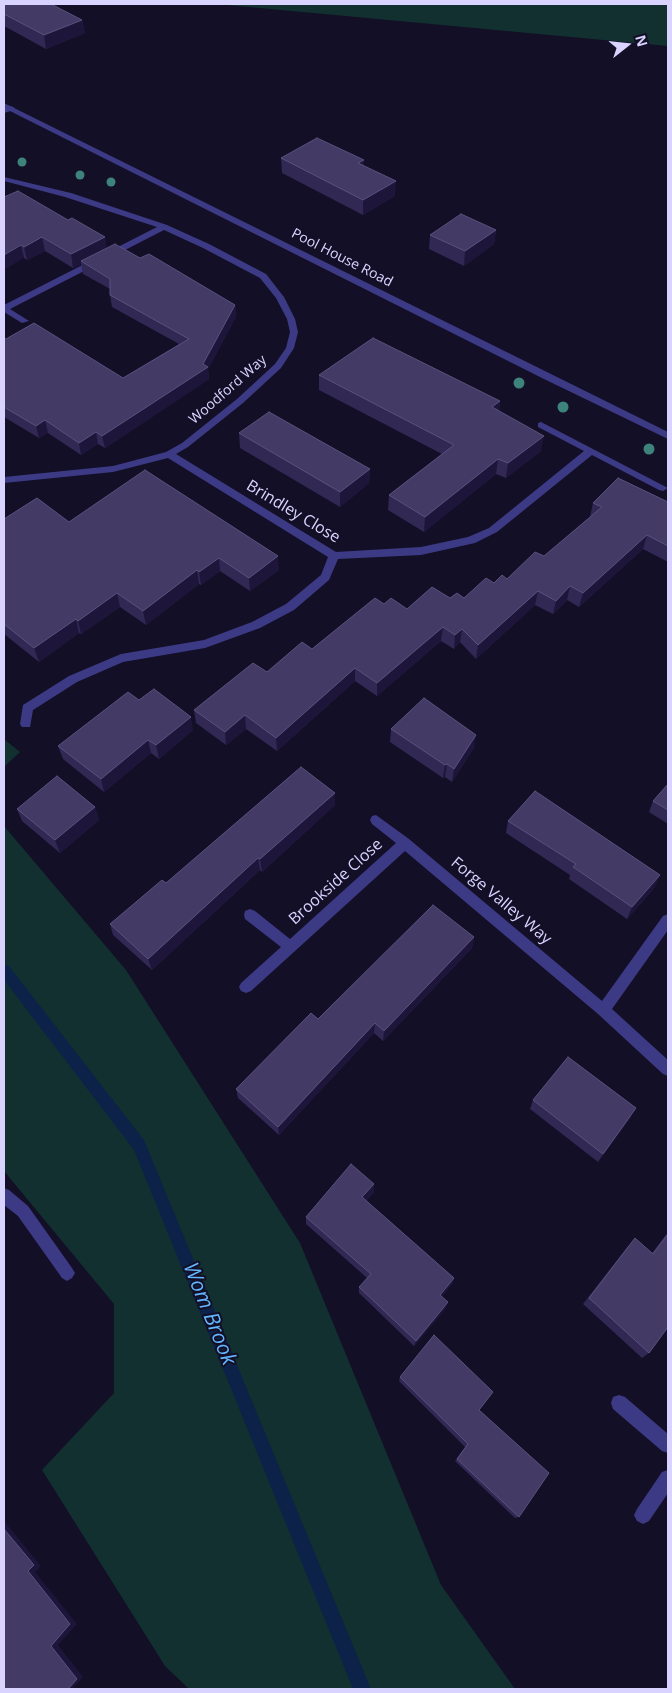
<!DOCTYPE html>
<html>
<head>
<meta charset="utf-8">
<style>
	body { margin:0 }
	#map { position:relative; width:672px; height:1693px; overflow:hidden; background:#130f26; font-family:"Open Sans",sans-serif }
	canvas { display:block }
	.frame { position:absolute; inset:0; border:5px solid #d9d4ff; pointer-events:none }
	.north { position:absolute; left:602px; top:20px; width:50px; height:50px; -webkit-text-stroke:4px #130f26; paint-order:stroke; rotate:74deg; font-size:14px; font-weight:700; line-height:20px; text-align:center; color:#d9d4ff }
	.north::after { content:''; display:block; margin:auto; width:18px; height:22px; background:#d9d4ff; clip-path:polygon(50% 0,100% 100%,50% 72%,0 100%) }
</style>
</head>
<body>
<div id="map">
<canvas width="672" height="1693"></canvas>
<div class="frame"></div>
<div class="north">N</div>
</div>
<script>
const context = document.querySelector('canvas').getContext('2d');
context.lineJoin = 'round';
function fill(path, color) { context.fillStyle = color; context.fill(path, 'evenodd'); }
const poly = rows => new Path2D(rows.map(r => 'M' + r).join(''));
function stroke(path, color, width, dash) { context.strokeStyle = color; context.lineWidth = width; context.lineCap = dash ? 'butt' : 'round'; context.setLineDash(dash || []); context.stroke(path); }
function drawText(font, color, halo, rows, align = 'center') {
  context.font = font + ' "Open Sans",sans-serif'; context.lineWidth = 4; context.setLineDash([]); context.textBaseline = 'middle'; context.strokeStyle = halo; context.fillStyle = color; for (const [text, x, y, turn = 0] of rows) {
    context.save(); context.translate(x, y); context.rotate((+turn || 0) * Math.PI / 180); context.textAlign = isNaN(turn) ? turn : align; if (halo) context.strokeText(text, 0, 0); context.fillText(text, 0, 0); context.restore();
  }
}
fill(poly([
	[224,4,668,4,668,46,227,5],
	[4,739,20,752,4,767],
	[4,826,126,970,300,1243,441,1585,515,1689,189,1689,165,1666,42,1470,114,1393,114,1304,4,1171]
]), '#12302f');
fill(poly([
	[4,964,9,966,144,1140,371,1689,353,1689,134,1150,4,980,4,964]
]), '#0c2248');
fill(poly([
	[11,106,15,108,14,110,4,113,4,108,11,106],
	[4,177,71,193,167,225,209,244,266,274,284,297,295,319,298,332,294,348,281,368,243,403,188,447,176,454,336,552,421,547,468,537,489,528,584,451,538,427,538,423,541,422,668,488,663,491,659,490,592,455,497,532,475,543,421,555,338,559,329,580,294,610,260,628,205,648,123,662,77,682,33,710,30,727,22,727,20,724,23,705,69,676,121,654,204,640,252,622,286,604,321,575,328,557,168,458,113,472,4,483,4,477,113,466,166,452,182,443,237,399,275,364,286,348,290,332,287,319,276,298,260,278,203,248,164,230,10,309,29,321,22,323,4,312,4,305,157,227,65,197,4,181,4,177],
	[376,815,409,839,602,1001,663,916,668,914,668,930,612,1009,668,1060,668,1076,663,1074,598,1014,405,851,251,991,246,993,241,991,239,987,241,983,281,947,245,919,244,915,245,911,250,909,255,911,290,939,396,843,372,824,370,820,372,816,376,815],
	[4,1188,9,1190,28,1206,72,1268,75,1273,72,1278,67,1281,62,1278,18,1216,4,1205,4,1188],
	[619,1395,625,1397,668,1434,668,1453,662,1451,613,1409,611,1403,613,1397,619,1395],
	[668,1470,668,1493,649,1521,643,1524,637,1521,634,1515,637,1509,662,1472,668,1470]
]), '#3d3a85');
fill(poly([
	[4,103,668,432,668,439,544,379,4,108,4,103]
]), '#3d3a85');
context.fillStyle = '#3d827b';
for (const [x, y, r] of [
	[22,162,4.5],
	[80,175,4.5],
	[111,182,4.5],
	[519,383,5.5],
	[563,407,5.5],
	[649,449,5.5]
]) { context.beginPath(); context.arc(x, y, r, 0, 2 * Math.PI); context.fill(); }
fill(poly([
	[4,4,82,20,85,33,46,49,4,26],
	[281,158,364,160,364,166,395,196,363,215,282,173],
	[4,197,68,220,105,237,106,248,140,258,235,305,236,317,208,369,209,379,105,448,98,444,81,455,48,433,39,438,4,417,4,338,6,339,123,378,179,344,112,307,110,295,110,289,83,274,81,264,73,268,45,251,27,260,24,258],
	[496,230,494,244,464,266,429,249,430,235],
	[319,375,500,401,499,411,541,451,506,478,496,474,424,532,388,510,389,495,442,454,319,390],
	[239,433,370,469,369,483,340,507,240,448],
	[668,502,668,562,643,549,579,607,567,600,553,614,535,605,476,659,460,642,454,649,441,641,377,696,355,681,277,751,246,729,226,745,196,723,194,710,267,672,312,649,384,604,407,609,450,598,464,598,494,583,507,579,544,556,590,517,593,503],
	[4,519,69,522,279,570,250,591,220,571,201,585,199,584,146,625,120,607,81,634,79,633,39,662,4,634],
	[139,700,193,730,159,759,151,753,104,792,63,759,58,746],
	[391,729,474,748,452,782,445,777,443,778,390,742],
	[668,784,668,824,649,812,653,801],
	[335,793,335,805,262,872,260,870,152,970,113,935,110,924,166,883],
	[95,807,99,820,60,853,22,821,17,809],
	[508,821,655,887,627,919,569,879,570,875,506,833],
	[474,937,472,948,383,1041,374,1033,279,1135,238,1098,236,1089,318,1019],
	[533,1100,631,1117,598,1162,530,1109],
	[374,1184,374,1192,366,1201,454,1278,452,1284,442,1296,446,1308,414,1346,359,1293,359,1287,367,1278,306,1224,306,1217],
	[668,1232,668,1327,649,1353,642,1358,583,1304,629,1245,652,1253],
	[400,1377,479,1410,519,1517,515,1518,455,1461,465,1447,399,1381]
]), '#312854');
fill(poly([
	[82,20,85,33,46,49,44,35],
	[364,160,364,174,358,163],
	[396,181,395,196,363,215,363,200],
	[496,230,494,244,464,266,465,251],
	[42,237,45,251,27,260,24,247],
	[105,237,107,250,81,261,81,264,73,268,71,254],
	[21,245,24,258,4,270,4,255],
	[235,305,236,317,208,369,209,379,105,448,102,436,203,364],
	[500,401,498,416,492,407],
	[45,420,48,433,39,438,36,426],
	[96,432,98,444,81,455,79,443],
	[544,436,541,451,506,478,508,463],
	[498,459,496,474,424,532,425,517],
	[370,469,369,483,340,507,340,492],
	[647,535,643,549,579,607,583,593],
	[278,556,279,570,250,591,249,578],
	[219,558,220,571,201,585,199,572],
	[197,570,199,584,146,625,143,611],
	[570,586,567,600,553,614,556,601],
	[538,591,535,605,476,659,478,645],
	[117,593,120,607,81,634,78,621],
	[76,619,79,633,39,662,34,648],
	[443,627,441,641,377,696,377,683],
	[462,629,460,642,454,649,455,635],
	[355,668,355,681,277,751,276,738],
	[245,715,246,729,226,745,225,732],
	[191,717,193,730,159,759,156,745],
	[476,735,474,748,452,782,454,769],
	[148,740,151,753,104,792,101,779],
	[447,764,445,777,443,778,445,765],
	[335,793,335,805,262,872,260,859],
	[95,807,99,820,60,853,55,840],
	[258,858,260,870,152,970,148,959],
	[660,875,655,887,627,919,632,907],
	[474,937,472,948,383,1041,384,1031],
	[375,1023,374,1033,279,1135,278,1127],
	[636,1108,631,1117,598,1162,603,1154],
	[374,1184,374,1192,362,1205,362,1197],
	[454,1278,452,1284,438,1301,440,1295],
	[448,1302,446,1308,414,1346,416,1341],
	[4,1521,41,1566,35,1572,77,1624,58,1645,83,1677,72,1689,68,1689,51,1646,28,1571,4,1529]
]), '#1d163a');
const building = poly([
	[4,4,51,4,82,20,44,35,4,14,4,4],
	[317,138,364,160,358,163,396,181,363,200,281,158,317,138],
	[18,191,68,220,72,218,105,237,71,254,42,237,24,247,21,245,4,255,4,197,18,191],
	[461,214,496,230,465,251,430,235,461,214],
	[115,244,140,258,149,254,235,305,203,364,208,367,102,436,96,432,79,443,45,420,36,426,4,407,4,338,6,339,34,323,123,378,189,339,110,295,110,279,81,261,115,244],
	[373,338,500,401,492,407,544,436,508,463,498,459,425,517,389,495,454,445,319,375,373,338],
	[269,412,370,469,340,492,239,433,269,412],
	[145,470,278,556,249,578,219,558,199,572,197,570,143,611,117,593,78,621,76,619,34,648,4,624,4,519,37,498,69,522,145,470],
	[618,478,668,502,668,546,647,535,583,593,570,586,556,601,538,591,478,645,462,629,455,635,443,627,377,683,355,668,276,738,245,715,225,732,194,710,253,663,267,672,302,642,312,649,375,598,384,604,391,598,407,609,432,587,450,598,457,593,464,598,486,578,494,583,502,575,507,579,535,552,544,556,602,507,593,503,618,478],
	[154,689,191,717,156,745,148,740,101,779,58,746,128,692,139,700,154,689],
	[424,698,476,735,454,769,447,764,445,765,391,729,424,698],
	[301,767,335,793,260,859,258,858,148,959,110,924,162,880,166,883,301,767],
	[57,776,95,807,55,840,17,809,57,776],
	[668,784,668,810,653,801,668,784],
	[535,791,660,875,632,907,573,867,576,864,508,821,535,791],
	[433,905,474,937,384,1031,375,1023,278,1127,236,1089,311,1013,318,1019,433,905],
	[568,1057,636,1108,603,1154,533,1100,568,1057],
	[351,1164,374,1184,362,1197,454,1278,440,1295,448,1302,416,1341,359,1287,371,1274,306,1217,351,1164],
	[668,1234,668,1327,649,1353,589,1298,635,1238,653,1254,668,1234],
	[434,1335,493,1392,479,1410,549,1473,519,1517,457,1459,468,1444,400,1377,434,1335],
	[4,1529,34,1565,28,1571,70,1624,51,1646,77,1679,68,1689,4,1689,4,1529]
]);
fill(building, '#433a66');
stroke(building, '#5a527e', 1);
drawText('14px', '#d9d4ff', '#130f26', [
	["Pool House Road",342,258,27],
	["Woodford Way",228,390,-41]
]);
drawText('16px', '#d9d4ff', '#130f26', [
	["Brindley Close",293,512,31],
	["Brookside Close",336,882,-42],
	["Forge Valley Way",501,901,40]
]);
drawText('italic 21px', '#62b6ff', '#130f26', [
	["Wom Brook",209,1314,68]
]);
</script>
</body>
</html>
